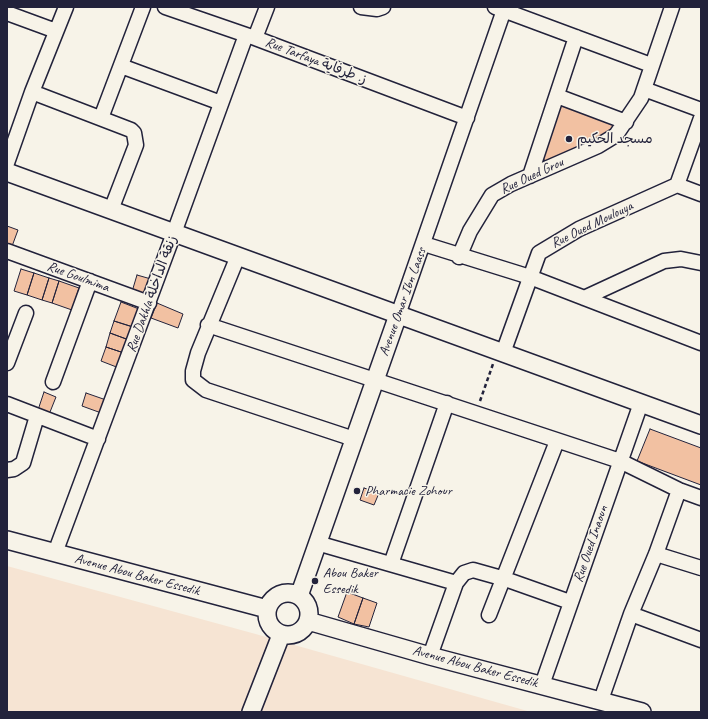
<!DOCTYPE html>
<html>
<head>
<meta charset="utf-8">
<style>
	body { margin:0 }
	#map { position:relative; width:708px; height:719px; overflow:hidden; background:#f7f3e8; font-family:Caveat,sans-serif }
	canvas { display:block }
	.frame { position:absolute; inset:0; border:8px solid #22223b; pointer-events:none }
</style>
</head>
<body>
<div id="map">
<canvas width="708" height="719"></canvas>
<div class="frame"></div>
</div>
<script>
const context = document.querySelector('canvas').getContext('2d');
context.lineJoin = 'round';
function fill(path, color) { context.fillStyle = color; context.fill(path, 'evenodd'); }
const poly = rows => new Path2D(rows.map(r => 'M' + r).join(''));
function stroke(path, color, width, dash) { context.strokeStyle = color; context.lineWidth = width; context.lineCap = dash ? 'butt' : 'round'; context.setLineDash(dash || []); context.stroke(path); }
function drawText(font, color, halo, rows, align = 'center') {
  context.font = font + ' Caveat,"Playpen Sans Arabic",sans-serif'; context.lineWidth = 3; context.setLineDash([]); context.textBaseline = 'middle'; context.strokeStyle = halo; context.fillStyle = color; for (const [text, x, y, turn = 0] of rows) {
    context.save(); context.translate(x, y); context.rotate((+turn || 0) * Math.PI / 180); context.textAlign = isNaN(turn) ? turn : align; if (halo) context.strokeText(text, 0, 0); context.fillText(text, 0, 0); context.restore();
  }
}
fill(poly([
	[7,566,252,633,531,712,7,712]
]), '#f6e4d3');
const building = poly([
	[563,101,613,118,617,128,545,162,540,150,556,104,563,101],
	[7,226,18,230,11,249,7,247,7,226],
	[21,269,34,273,27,295,14,291,21,269],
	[34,273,49,278,42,300,27,295,34,273],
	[137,275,151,279,145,299,131,295,137,275],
	[49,278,59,281,52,303,42,300,49,278],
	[59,281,79,288,72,310,52,303,59,281],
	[121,302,139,309,133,327,114,321,121,302],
	[157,303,183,314,178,328,151,318,157,303],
	[114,321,133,327,129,340,110,333,114,321],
	[110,333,129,340,124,353,106,347,110,333],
	[106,347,124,353,119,368,101,361,106,347],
	[44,392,56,397,48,417,37,413,44,392],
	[86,393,109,401,104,414,82,406,86,393],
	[650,429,701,448,701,485,637,461,650,429],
	[364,488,379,493,374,505,360,500,364,488],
	[347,592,363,598,354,624,338,617,347,592],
	[363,598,377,603,369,627,354,624,363,598]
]);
fill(building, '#f2c1a2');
stroke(building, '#22223b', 1);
const minor = poly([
	[165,7,255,38,467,118],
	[361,7,377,9,383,7],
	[495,7,651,65],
	[7,13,56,31],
	[255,38,267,7],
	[121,66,221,103],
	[644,89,701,110],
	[32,92,131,130,134,133,136,145,111,210],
	[557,96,626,122],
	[101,118,143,7],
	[7,163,32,92,66,7],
	[530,176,576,37],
	[677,185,701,118],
	[424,244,530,277,701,343],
	[7,251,149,303],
	[238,256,198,353,193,371,193,380,206,390,354,439],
	[459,257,470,231,492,195,511,184,598,146,616,135,641,98,672,7],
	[584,298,664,261,681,259,701,263],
	[398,315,505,7],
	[208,325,620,461,679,490,701,498],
	[503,353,539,253,579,229,677,185,701,194],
	[7,363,26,313],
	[53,382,90,281],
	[7,404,98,439],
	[7,470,14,469,23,463,37,416],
	[317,543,456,583],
	[55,553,174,233,246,35],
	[656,554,701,568],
	[391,564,447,403],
	[631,614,701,640],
	[489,615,557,441],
	[430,656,456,583,464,573,473,570,505,579,570,602],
	[542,685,641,403],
	[601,700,631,614,656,554,679,490]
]);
const tertiary = poly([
	[7,172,701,425],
	[7,540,267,609],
	'267 614a21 21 0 1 1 42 0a21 21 0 1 1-42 0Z',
	[299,596,398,315],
	[308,621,430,656,642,712],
	[251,712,281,635]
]);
stroke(minor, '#22223b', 17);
stroke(tertiary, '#22223b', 20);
stroke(poly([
	[480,401,493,364]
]), '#22223b', 2.5, [4, 3]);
stroke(minor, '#f7f3e8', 14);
stroke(tertiary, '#f7f3e8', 17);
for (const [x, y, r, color] of [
	[569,139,4,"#22223b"],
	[357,491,4,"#22223b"],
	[315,581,4,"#22223b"]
]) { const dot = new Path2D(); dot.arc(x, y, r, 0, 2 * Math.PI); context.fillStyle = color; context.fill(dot); stroke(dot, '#f7f3e8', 1.5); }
drawText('14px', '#22223b', '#f7f3e8', [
	["Rue Tarfaya ز. طرفاية",316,61,21],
	["Rue Oued Grou",532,176,-25],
	["Rue Oued Moulouya",592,225,-26],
	["Rue Goulmima",78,277,20],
	["Rue Dakhla زنقة الداخلة",152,294,-70],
	["Avenue Omar Ibn Laass",403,302,-70],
	["Rue Oued Inaoun",591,544,-71],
	["Avenue Abou Baker Essedik",137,575,15],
	["Avenue Abou Baker Essedik",475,667,15]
]);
drawText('14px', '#22223b', '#f7f3e8', [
	["مسجد الحكيم",577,139],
	["Pharmacie Zohour",365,491],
	["Abou Baker",323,573],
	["Essedik",323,589]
], 'left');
</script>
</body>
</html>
